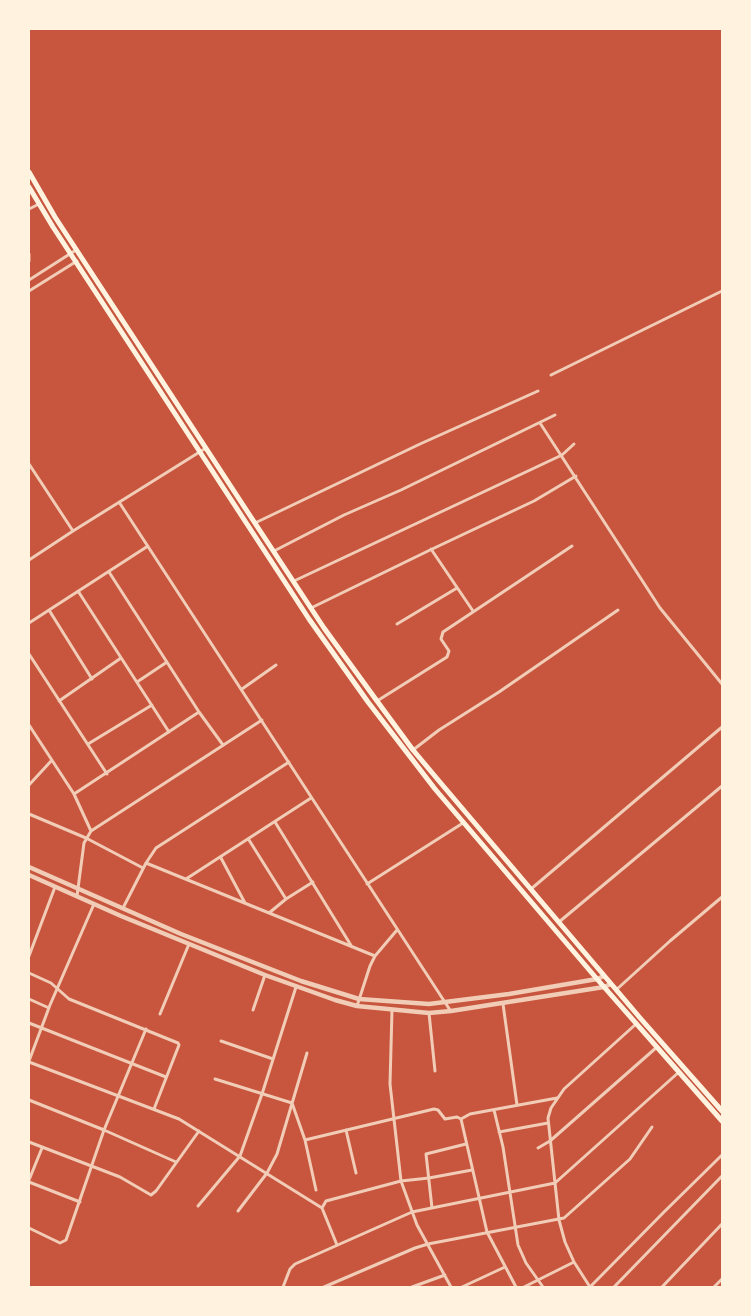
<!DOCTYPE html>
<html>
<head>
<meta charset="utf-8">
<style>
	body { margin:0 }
	#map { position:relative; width:751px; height:1316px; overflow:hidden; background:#c8553d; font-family:"DejaVu Sans",sans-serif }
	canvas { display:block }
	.frame { position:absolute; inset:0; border:30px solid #fff3e0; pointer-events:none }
</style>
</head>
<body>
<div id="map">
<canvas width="751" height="1316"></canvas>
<div class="frame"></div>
</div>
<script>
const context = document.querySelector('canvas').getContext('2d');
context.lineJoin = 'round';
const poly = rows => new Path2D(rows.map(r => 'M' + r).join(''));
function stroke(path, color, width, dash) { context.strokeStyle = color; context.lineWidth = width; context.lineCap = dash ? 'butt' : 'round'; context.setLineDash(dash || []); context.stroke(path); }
stroke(poly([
	[29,209,39,204],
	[29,254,29,261],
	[29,280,76,250],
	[29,291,77,261],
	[551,375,722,291],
	[540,423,660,608,722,684],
	[29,464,73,531],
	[119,502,450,1010],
	[255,523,420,444,538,391],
	[431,549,473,611],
	[274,551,344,515,401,490,555,415],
	[29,560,73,531,206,448],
	[109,572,199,712,223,745],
	[294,581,562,455,574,444],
	[78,591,169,732],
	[311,608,428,551,534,501,576,476],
	[49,610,92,679],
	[29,623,148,546],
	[397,624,457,588],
	[29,654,107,774],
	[137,682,167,662],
	[242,689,276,665],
	[59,701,121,658],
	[377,701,447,657,449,651,441,639,443,632,572,546],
	[29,725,74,794,91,831],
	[88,744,152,705],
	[413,750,439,730,499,692,618,610],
	[29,785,52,760],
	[74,794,199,712],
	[29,814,86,838,143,868],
	[275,822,352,947],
	[249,840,286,899],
	[221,858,245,903],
	[146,863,375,956],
	[186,879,311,798],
	[367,884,463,823],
	[531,889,722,727],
	[77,896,84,843,91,831,262,720],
	[123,908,146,863,156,848,289,762],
	[269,913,286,899,313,882],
	[559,922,722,786],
	[29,956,55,887],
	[29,973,51,983,69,999,178,1043,179,1045,154,1109],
	[616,990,670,941,722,897],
	[29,999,49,1008],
	[503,1004,517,1105],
	[357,1006,370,966,375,956,397,930],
	[253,1010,265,975],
	[392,1010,390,1084,401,1181,417,1225,451,1287],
	[429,1013,435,1071],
	[160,1014,189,944],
	[29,1023,166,1077],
	[221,1041,273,1059],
	[29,1061,50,1005,94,904],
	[29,1062,179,1119,322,1208],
	[215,1079,292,1103,305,1140,316,1190],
	[29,1100,104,1130,176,1162],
	[494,1110,503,1147,518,1245,526,1263,543,1287],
	[461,1119,470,1114,557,1098],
	[346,1130,356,1173],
	[499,1132,548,1123],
	[305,1140,434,1109,438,1110,445,1119,457,1117,461,1119,487,1232,516,1287],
	[29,1142,120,1177,151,1195,156,1191,199,1131],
	[538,1148,550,1141,657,1047],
	[29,1180,42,1148],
	[29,1182,80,1202],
	[198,1206,240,1156,262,1094,296,987],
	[432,1208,426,1154,466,1144],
	[238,1211,267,1173,277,1154,307,1053],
	[29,1228,60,1243,66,1240,104,1130,146,1029],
	[337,1245,322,1208,326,1201,401,1181,429,1178,472,1170],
	[283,1287,290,1269,295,1264,412,1212,555,1183,679,1072],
	[324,1287,415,1248,428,1244,564,1218,630,1159,652,1127],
	[412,1287,445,1275],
	[462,1287,505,1267],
	[524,1287,574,1262],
	[590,1287,574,1262,565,1242,559,1220,548,1118,551,1108,564,1089,636,1024],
	[590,1287,664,1212,722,1155],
	[614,1287,722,1176],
	[662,1287,722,1224],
	[714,1287,722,1279]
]), '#f1ccb7', 3);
stroke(poly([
	[29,867,181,934,301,981,359,999,429,1004,509,994,597,979,604,976],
	[29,875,121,916,265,975,335,1000,357,1006,429,1013,451,1011,604,987,611,984]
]), '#f1ccb7', 4.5);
stroke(poly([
	[29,172,55,217,245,508,324,628,377,701,413,750,439,781,641,1019,722,1111],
	[29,187,53,227,309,619,368,702,435,789,597,979,722,1121]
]), '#fff3e0', 5);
</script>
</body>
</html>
